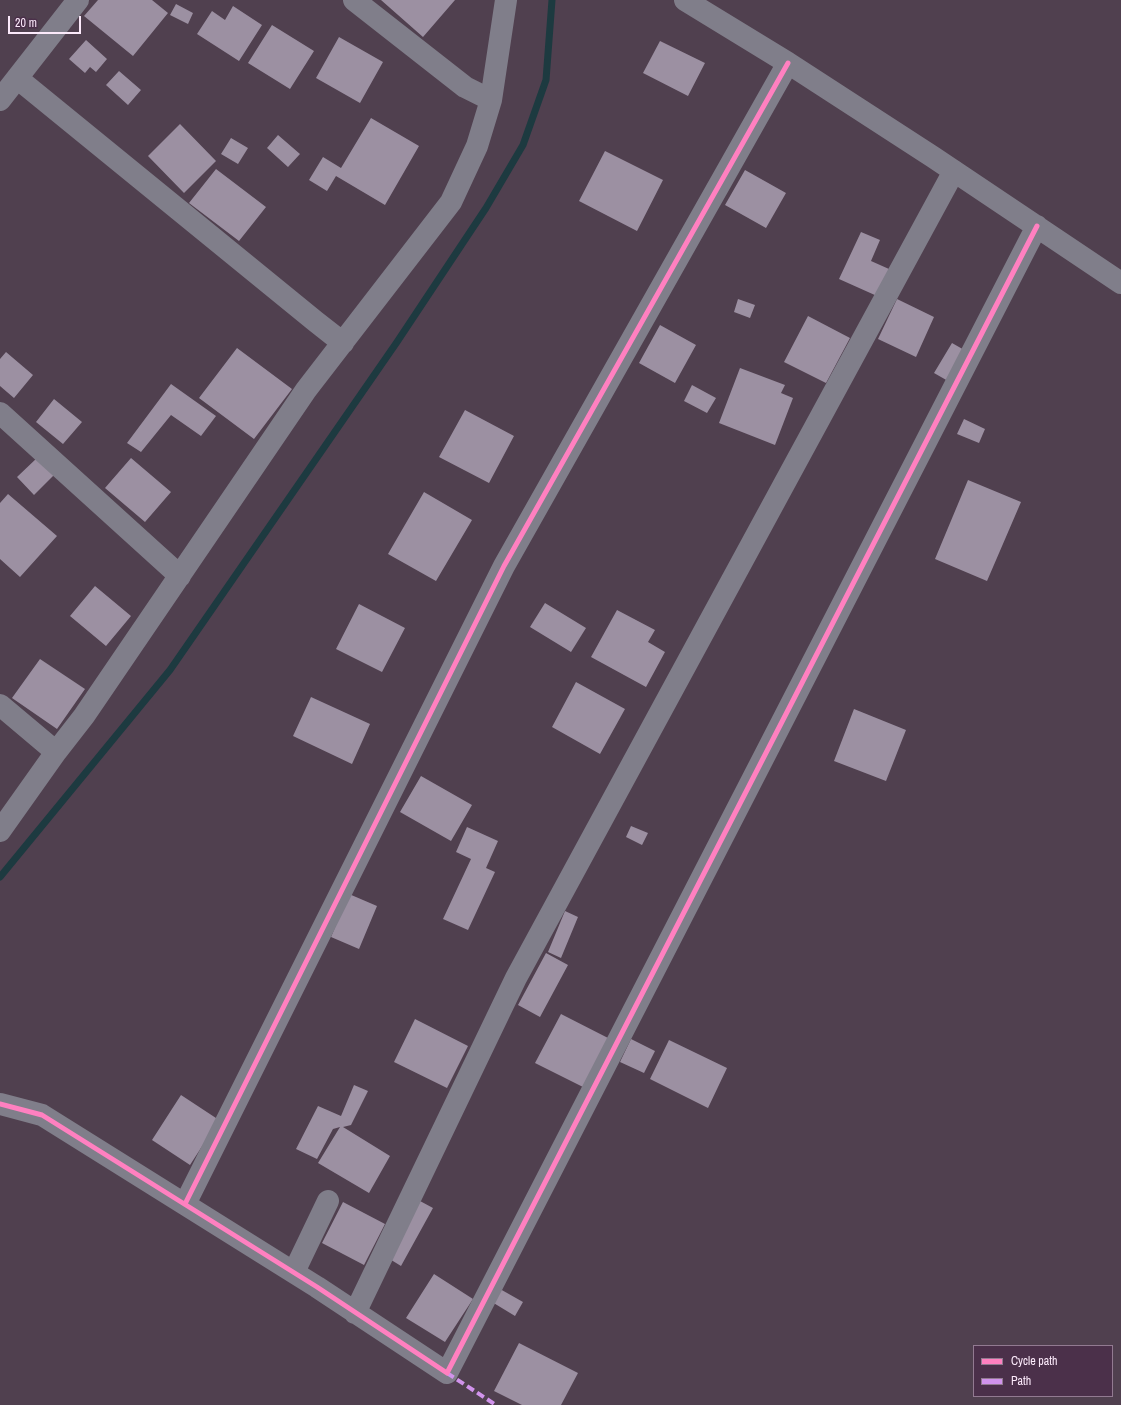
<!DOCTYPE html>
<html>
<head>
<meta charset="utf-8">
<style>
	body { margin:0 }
	#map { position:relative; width:1121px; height:1405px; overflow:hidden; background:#50404f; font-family:"Archivo Narrow",sans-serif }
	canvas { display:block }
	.legend { position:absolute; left:973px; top:1345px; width:140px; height:52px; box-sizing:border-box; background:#4b304a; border:1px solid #927a91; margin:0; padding:5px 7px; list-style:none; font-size:12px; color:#fceafb }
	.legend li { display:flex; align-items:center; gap:8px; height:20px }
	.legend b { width:20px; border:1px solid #927a91 }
	.scale { position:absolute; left:8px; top:16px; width:73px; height:18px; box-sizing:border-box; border:2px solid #fceafb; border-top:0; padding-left:5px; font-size:12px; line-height:14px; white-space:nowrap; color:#fceafb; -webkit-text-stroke:3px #4b304a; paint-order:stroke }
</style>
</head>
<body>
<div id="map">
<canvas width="1121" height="1405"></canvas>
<ul class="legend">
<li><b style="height:5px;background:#ff80c0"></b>Cycle path</li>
<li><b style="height:5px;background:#d193ec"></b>Path</li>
</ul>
<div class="scale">20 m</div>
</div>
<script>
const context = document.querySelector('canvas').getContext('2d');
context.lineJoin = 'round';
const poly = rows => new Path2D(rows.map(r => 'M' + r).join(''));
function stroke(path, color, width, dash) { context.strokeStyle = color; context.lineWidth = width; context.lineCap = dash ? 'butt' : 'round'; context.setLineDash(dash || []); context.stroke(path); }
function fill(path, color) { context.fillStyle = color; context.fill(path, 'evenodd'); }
stroke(poly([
	[0,877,170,670,397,342,486,208,523,145,546,80,552,0]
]), '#1d3a40', 7);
fill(poly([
	[98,0,152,0,168,13,133,56,84,16],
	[381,0,455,0,423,37],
	[176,4,193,13,188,24,170,15],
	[233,6,262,25,239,61,197,34,212,11,225,20],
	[272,25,314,51,290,89,248,63],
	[339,37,383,62,360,103,316,78],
	[86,40,107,59,96,72,90,67,85,73,69,59],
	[660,41,705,63,688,96,643,73],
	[119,71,141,90,128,105,106,85],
	[371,118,419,146,385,205,336,176,327,191,309,180,323,157,341,168],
	[180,124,216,161,184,193,148,156],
	[278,135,300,154,288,167,267,148],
	[231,138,248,148,238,164,221,154],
	[605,151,663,180,637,231,579,201],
	[216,169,266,207,239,241,189,203],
	[745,170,786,193,766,228,725,205],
	[861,232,880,240,871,261,889,269,877,296,839,279],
	[738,299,755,305,750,318,734,312],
	[897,299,934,317,916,357,878,339],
	[808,316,850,338,826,383,784,362],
	[660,325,696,345,675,383,639,363],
	[952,343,966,351,948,381,934,373],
	[237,348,292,389,254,439,199,398],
	[6,352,33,375,14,398,0,386,0,359],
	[740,368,785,385,781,393,793,398,775,445,719,423],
	[171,384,216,416,201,436,171,415,141,452,127,443],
	[692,385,716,398,707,413,684,401],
	[54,399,82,422,63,444,36,422],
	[465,410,514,436,489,483,439,457],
	[964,419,985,429,979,443,957,434],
	[38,457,55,474,34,495,17,477],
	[131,458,171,492,145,522,105,488],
	[968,480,1021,502,987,581,935,559],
	[424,492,472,520,436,581,388,554],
	[8,494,57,536,20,577,0,559,0,503],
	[95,586,131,616,106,646,70,616],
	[545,603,586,628,571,652,530,627],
	[359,604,405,628,382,672,336,649],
	[617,610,655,630,648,642,665,652,646,687,591,657],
	[40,659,85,689,57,729,12,698],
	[576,682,625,709,600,754,552,727],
	[311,697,370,724,352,764,293,736],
	[854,709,906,730,886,781,834,761],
	[421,776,472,805,451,841,400,812],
	[631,826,648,833,642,845,626,837],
	[467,827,498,841,486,868,495,872,468,930,443,919,471,859,456,852],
	[349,894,377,906,359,949,331,937],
	[565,911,578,917,561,958,548,952],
	[546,953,568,965,540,1017,518,1005],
	[561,1014,610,1039,585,1088,535,1063],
	[415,1019,468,1046,447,1088,394,1062],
	[631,1039,655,1051,644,1073,620,1062],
	[669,1040,727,1068,708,1108,650,1079],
	[354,1085,368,1091,351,1125,343,1127,390,1156,369,1193,318,1163,340,1127,333,1129,317,1159,296,1149,318,1106,341,1116],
	[181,1095,219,1120,190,1165,152,1140],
	[420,1201,433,1208,401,1266,388,1258],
	[343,1202,385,1224,364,1265,322,1243],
	[434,1274,473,1299,445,1342,406,1318],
	[500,1289,523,1302,515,1316,492,1302],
	[519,1343,578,1373,561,1405,522,1405,494,1391]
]), '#9c90a2');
stroke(poly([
	[354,0,465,87,491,100],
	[685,0,788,63,933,157,1121,283],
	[17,78,315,321,343,343],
	[0,100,78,0],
	[0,413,180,576],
	[0,705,56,752],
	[0,831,56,752,84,716,306,390,451,202,477,146,491,100,506,0],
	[0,1104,42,1115,317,1287,447,1373,1037,226],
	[185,1204,504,566,788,63],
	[294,1272,328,1201],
	[355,1313,516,978,954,171]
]), '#807e8a', 22);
stroke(poly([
	[447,1373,496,1405]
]), '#d193ec', 4, [8, 4]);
stroke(poly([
	[0,1104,42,1115,317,1287,447,1373,1037,226],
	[185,1204,504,566,788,63]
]), '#ff80c0', 5);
</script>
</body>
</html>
